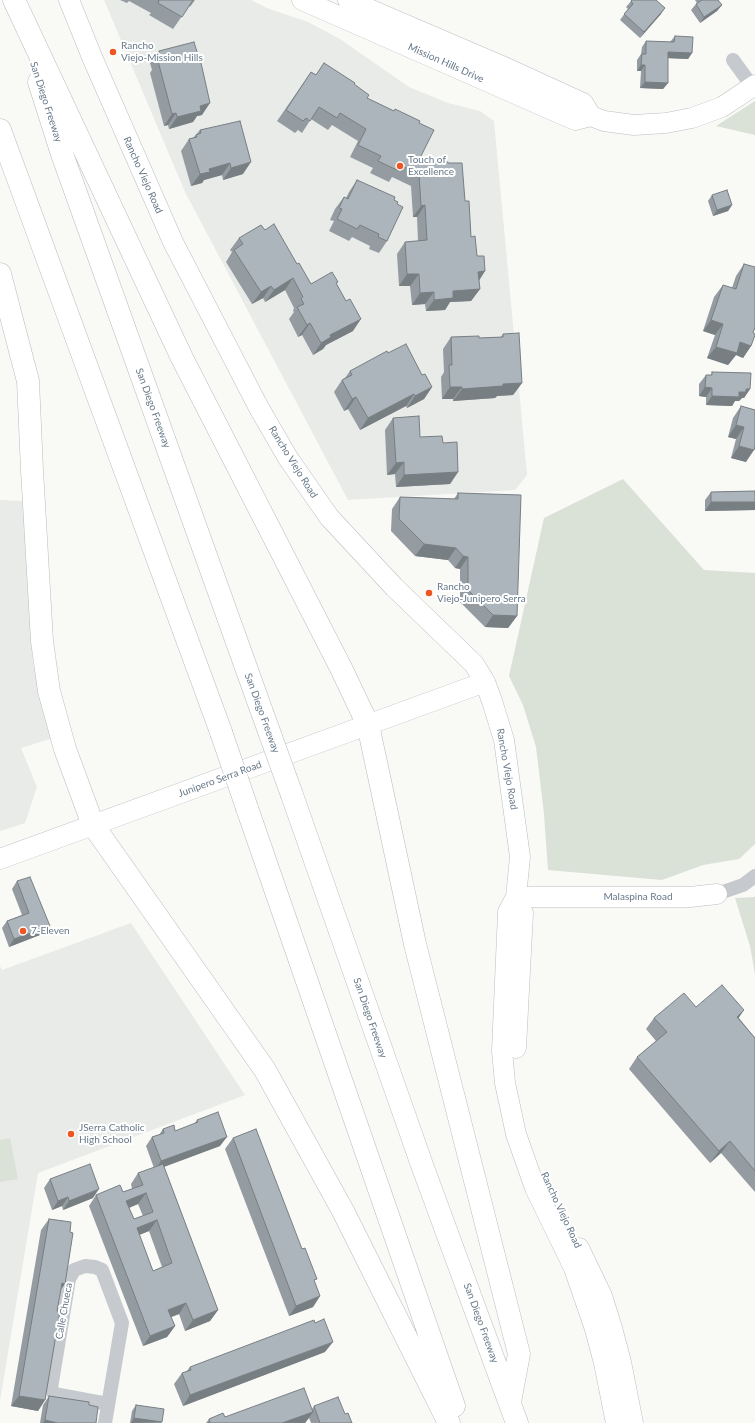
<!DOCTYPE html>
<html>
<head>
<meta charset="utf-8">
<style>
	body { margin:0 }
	canvas { display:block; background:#f9f9f6 }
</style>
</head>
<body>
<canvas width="755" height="1423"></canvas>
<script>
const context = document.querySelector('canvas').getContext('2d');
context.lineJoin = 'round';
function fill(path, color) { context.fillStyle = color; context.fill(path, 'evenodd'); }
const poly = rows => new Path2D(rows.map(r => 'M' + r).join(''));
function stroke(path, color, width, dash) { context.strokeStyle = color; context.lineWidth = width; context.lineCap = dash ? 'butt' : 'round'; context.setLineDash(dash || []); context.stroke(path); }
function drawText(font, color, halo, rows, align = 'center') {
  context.font = font + ' Lato,sans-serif'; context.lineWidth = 4; context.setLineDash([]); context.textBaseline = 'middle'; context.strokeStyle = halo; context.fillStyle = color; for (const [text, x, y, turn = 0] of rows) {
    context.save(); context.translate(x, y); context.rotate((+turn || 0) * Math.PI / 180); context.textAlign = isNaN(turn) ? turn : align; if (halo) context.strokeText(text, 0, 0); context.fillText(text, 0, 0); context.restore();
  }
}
fill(poly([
	[104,0,251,0,267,8,308,22,340,39,409,87,448,103,480,111,494,121,527,475,515,490,348,500,185,192],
	[0,500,24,501,33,665,53,738,21,748,37,787,25,823,0,831],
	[131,923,245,1095,38,1173,0,1401,0,966,2,970]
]), '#e9ebe9');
fill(poly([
	[755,101,755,135,716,126],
	[623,479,704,570,755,573,755,844,739,859,703,865,662,880,548,870,544,814,536,747,523,705,509,676,544,518],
	[755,897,755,974,750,946,735,898],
	[10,1138,18,1179,0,1182,0,1140]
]), '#dae1d7');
const secondary = poly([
	[69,0,92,57,173,242,259,408,288,458,329,517,394,587,474,664,485,682,492,701,504,740,520,857,516,897,508,912,502,1051,505,1083,516,1134,535,1188,574,1268,595,1329,604,1363,616,1423],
	[302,0,575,120,591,116,604,121,634,125,666,123,692,118,722,107,755,85],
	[348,0,504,67,583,103,591,116],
	[0,859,485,682],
	[516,897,523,913,516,1048],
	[516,897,690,897,717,894],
	[579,1248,602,1296,612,1328,621,1362,633,1423]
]);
const highway = poly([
	[14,0,182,358,342,670,368,725,415,944,519,1354,510,1402],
	[39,82,62,154,262,712],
	[0,130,221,732],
	[0,274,28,381,32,470,42,641,49,691,65,749,93,825,265,1070,343,1211,449,1423],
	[292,795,422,1165,517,1423],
	[247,808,454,1406]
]);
stroke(secondary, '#babfc4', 21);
stroke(highway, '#b8bcbf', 23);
stroke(poly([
	[733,60,752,86],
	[717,894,743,885,755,876],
	[105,1423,122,1323,102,1270,95,1267,85,1266,74,1270,69,1279,51,1388,54,1394,108,1404]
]), '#c6cace', 14);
stroke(secondary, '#fff', 20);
stroke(highway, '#fff', 22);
const highwayBridge = poly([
	[262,712,292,795],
	[221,732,247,808]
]);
stroke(highwayBridge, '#b8bcbf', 23, []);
stroke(highwayBridge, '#fff', 22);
fill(poly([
	[120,0,195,0,190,7,189,6,173,29,149,15,151,13,129,1,127,3],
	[632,0,661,14,640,38,620,20,628,9,626,7],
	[695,0,719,0,718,0,722,5,717,11,700,23,691,10,696,4,697,3],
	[675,36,692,53,688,59,668,58,668,83,663,89,640,88,641,71,637,71,637,60,641,54,642,47,646,41,670,42],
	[159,51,202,115,197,116,193,122,169,129,168,125,164,126,150,73,152,70,150,63],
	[324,63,354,84,367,98,419,123,417,164,448,163,465,201,471,237,477,256,485,271,479,281,480,289,471,301,450,302,445,310,426,311,425,304,412,305,410,286,399,286,397,254,405,242,418,241,417,217,413,217,411,186,392,177,389,182,370,173,373,168,350,157,358,141,332,125,328,130,311,119,302,133,298,130,295,133,277,121,311,72,316,75],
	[200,130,243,174,223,180,222,175,204,180,202,183,191,186,181,151,189,139,193,138],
	[357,180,394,200,397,204,387,241,379,253,369,249,370,246,352,237,349,241,329,231,334,221,330,220,335,209,344,197,346,198,349,192],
	[712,195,732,205,728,211,713,216,708,201],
	[265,230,297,264,311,284,338,282,336,284,353,331,326,345,323,349,313,355,302,335,298,337,289,319,294,312,293,311,294,308,285,290,265,302,263,298,252,304,226,262,232,252,230,250,239,238],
	[744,264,753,333,751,346,743,358,736,355,728,365,707,358,715,335,703,331,714,297,723,285,732,288,736,276],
	[503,334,522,383,513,395,497,396,495,398,453,401,453,399,442,399,441,377,444,372,443,349,451,337,479,338,501,337],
	[388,353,422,375,432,387,424,399,407,408,406,406,360,430,348,409,344,411,334,392,342,380,345,378,350,371],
	[712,372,750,389,744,398,742,398,739,401,735,401,732,406,706,405,706,397,699,396,699,384,706,375,711,375],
	[741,406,755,410,746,462,731,458,736,439,728,437,733,418],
	[393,418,420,437,443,443,458,472,450,484,396,487,395,474,387,475,385,430],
	[755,491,755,510,705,511,705,500,711,492],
	[458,493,517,616,508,628,485,627,460,602,460,569,455,568,448,560,415,556,391,531,392,509,400,497,454,499],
	[17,881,45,933,9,947,2,928,7,921,22,915,12,889],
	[696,1007,739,1018,755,1038,755,1192,721,1153,710,1163,629,1069,637,1057,656,1041,646,1029,654,1018],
	[197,1120,220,1146,164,1167,218,1310,210,1321,185,1331,179,1314,171,1317,175,1326,167,1337,143,1346,89,1206,96,1195,123,1192,132,1189,131,1184,138,1173,154,1168,146,1146,152,1137,159,1135,163,1129,175,1131,194,1124],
	[138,1204,143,1216,134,1219,129,1208],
	[149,1231,162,1267,153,1271,139,1235],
	[233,1138,315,1283,320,1296,313,1307,289,1316,225,1149],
	[50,1179,93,1198,63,1210,62,1206,52,1210,44,1188],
	[49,1219,70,1232,65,1284,60,1290,57,1311,45,1400,38,1411,11,1406,41,1230],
	[325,1352,183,1406,174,1384,182,1373,186,1372,190,1367],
	[49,1396,89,1405,96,1423,40,1423,43,1405],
	[136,1405,162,1422,161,1423,130,1423,132,1411],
	[314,1406,345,1414,352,1423,311,1423,309,1418,305,1423,206,1423,209,1419,312,1409]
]), '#949ca1');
fill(poly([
	[722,5,717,11,700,23,704,17],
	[665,8,661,14,640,38,644,32],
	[668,52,692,53,688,59,664,58],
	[641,65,645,65,641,71,637,71],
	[645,82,668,83,663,89,640,88],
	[210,103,202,115,197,116,193,122,169,129,177,117,200,106],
	[176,113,168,125,164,126,172,114],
	[251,162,243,174,223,180,231,168],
	[230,163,222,175,204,180,202,183,191,186,200,174,209,169],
	[425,205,417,217,413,217,421,206],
	[732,205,728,211,713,216,717,210],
	[485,271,477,283,478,272],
	[407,274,419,274,410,286,399,286],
	[293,278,285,290,265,302,274,290],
	[271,286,263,298,252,304,261,292],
	[480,289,471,301,450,302,445,310,426,311,434,300,453,291],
	[434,292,425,304,412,305,420,293],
	[361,319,353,331,326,345,323,349,313,355,321,343,330,335],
	[711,320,723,324,715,335,703,331],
	[310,323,302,335,298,337,307,325],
	[740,342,751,346,743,358,736,355,728,365,707,358,716,347],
	[522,383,513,395,497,396,495,398,453,401,462,389,503,384],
	[432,387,424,399,407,408,415,396],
	[450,387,462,387,453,399,442,399],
	[705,387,712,388,706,397,699,396],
	[746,389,750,389,744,398,742,398,739,401,735,401,732,406,706,405,712,396,739,392],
	[414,394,406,406,360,430,368,418],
	[356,397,348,409,344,411,352,399],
	[736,425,744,427,736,439,728,437],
	[739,446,754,450,746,462,731,458],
	[404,462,395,474,387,475,396,463],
	[458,472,450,484,396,487,404,475],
	[711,502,755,502,755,510,705,511],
	[424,544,456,548,448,560,415,556],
	[463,556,468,557,460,569,455,568],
	[493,615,517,616,508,628,485,627],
	[50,926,45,933,9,947,14,939],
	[744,1010,736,1022,737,1017],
	[227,1137,220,1146,155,1170,161,1161],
	[730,1141,721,1153,710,1163,719,1151],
	[99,1189,93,1198,63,1210,69,1201],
	[146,1193,138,1204,119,1212,126,1201],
	[68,1197,62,1206,52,1210,58,1201],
	[157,1220,149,1231,129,1239,137,1228],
	[62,1283,65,1284,57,1294],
	[320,1296,313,1307,289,1316,296,1306],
	[186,1303,179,1314,161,1321,168,1310],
	[218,1310,210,1321,185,1331,193,1320],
	[175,1326,167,1337,143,1346,150,1336],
	[333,1342,325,1352,183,1406,190,1395],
	[19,1396,45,1400,38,1411,11,1406],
	[313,1412,305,1423,282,1423],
	[134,1418,162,1422,131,1423],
	[45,1420,58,1423,43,1423]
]), '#787f83');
const building = poly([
	[158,0,193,0,182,17,158,3,159,1,158,0],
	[632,0,656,0,665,8,644,32,624,14,633,4,631,1,632,0],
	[702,0,718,0,722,5,704,17,696,4,702,0],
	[675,36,693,37,692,53,668,52,668,83,645,82,645,65,641,65,642,54,646,54,646,41,674,42,675,36],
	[194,42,198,55,199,54,210,103,200,106,201,111,177,117,176,113,172,114,158,61,161,60,159,51,194,42],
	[324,63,355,83,354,84,369,95,367,98,394,111,395,109,420,121,419,123,434,130,417,164,448,162,448,163,462,163,465,201,469,201,471,237,475,236,477,256,484,256,485,271,478,272,480,289,453,291,453,298,434,300,434,292,420,293,419,274,407,274,405,242,427,240,425,205,421,206,419,174,400,165,397,170,378,161,381,156,358,145,366,129,340,113,337,118,319,107,310,121,306,118,303,121,286,110,311,72,316,75,324,63],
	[240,121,251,162,231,168,230,163,209,169,210,172,200,174,189,139,197,137,196,135,201,133,200,130,240,121],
	[357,180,395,197,394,200,398,202,397,204,403,207,387,241,378,237,379,234,360,225,357,229,337,219,342,209,339,208,344,197,348,199,357,180],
	[727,190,732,205,717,210,712,195,727,190],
	[274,224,297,264,299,263,311,284,332,272,338,282,336,283,346,301,350,299,361,319,330,335,331,337,321,343,310,323,307,325,297,307,304,304,301,299,303,297,293,278,274,290,271,286,261,292,234,250,243,244,239,238,261,225,265,230,274,224],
	[744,264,755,267,755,327,753,333,755,334,755,335,751,346,740,342,737,353,716,347,723,324,711,320,723,285,736,289,744,264],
	[519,333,522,383,503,384,503,386,462,389,462,387,450,387,449,365,452,365,451,337,479,336,479,338,503,337,503,334,519,333],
	[406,344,422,375,425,374,432,387,415,396,414,394,368,418,356,397,352,399,342,380,352,375,350,371,387,351,388,353,406,344],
	[712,372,751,373,750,389,746,389,746,392,739,392,739,397,712,396,712,388,705,387,706,375,712,375,712,372],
	[741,406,755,410,755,446,754,450,739,446,744,427,736,425,741,406],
	[419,416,420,437,442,436,443,443,457,442,458,472,404,475,404,462,396,463,393,418,419,416],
	[755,491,755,502,711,502,711,492,755,491],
	[458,493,521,495,517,616,493,615,468,590,468,557,463,556,456,548,424,544,399,519,400,497,458,499,458,493],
	[30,877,50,926,14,939,7,921,29,913,17,881,30,877],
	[722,985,744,1010,737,1017,755,1038,755,1171,730,1141,719,1151,637,1057,667,1032,654,1018,684,993,696,1007,722,985],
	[218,1112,227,1137,161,1161,152,1137,164,1133,163,1129,174,1125,175,1131,198,1122,197,1120,218,1112],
	[256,1129,302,1249,305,1248,317,1279,314,1280,320,1296,296,1306,233,1138,256,1129],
	[90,1164,99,1189,69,1201,68,1197,58,1201,50,1179,90,1164],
	[163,1164,218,1310,193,1320,186,1303,168,1310,175,1326,150,1336,96,1195,120,1185,123,1192,143,1185,138,1173,163,1164],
	[146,1193,153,1212,134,1219,126,1201,146,1193],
	[157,1220,172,1263,153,1271,137,1228,157,1220],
	[49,1219,71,1222,70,1232,73,1233,65,1284,62,1283,57,1311,60,1311,45,1400,19,1396,49,1219],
	[324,1319,333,1342,190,1395,182,1373,191,1370,190,1367,314,1320,315,1323,324,1319],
	[304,1388,313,1412,282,1423,208,1423,210,1422,209,1419,223,1413,225,1417,304,1388],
	[49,1396,89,1402,89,1405,98,1407,96,1423,58,1423,45,1420,49,1396],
	[338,1397,345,1414,348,1413,352,1423,320,1423,314,1406,338,1397],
	[136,1405,164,1409,162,1422,134,1418,136,1405]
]);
fill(building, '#acb5bb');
stroke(building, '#787f83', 1);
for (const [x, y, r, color] of [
	[113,52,4,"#ed5522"],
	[400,166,4,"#ed5522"],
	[429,593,4,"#ed5522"],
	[23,931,4,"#ed5522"],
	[71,1134,4,"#ed5522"]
]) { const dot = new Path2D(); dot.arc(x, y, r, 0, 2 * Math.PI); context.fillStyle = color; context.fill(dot); stroke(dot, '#fff', 1.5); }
drawText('10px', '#667889', '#fff', [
	["Rancho",121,46],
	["Viejo-Mission Hills",121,58],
	["Touch of",408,160],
	["Excellence",408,172],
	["Rancho",437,587],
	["Viejo-Junipero Serra",437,599],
	["7-Eleven",31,931],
	["JSerra Catholic",79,1128],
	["High School",79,1140]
], 'left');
drawText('10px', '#667889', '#fff', [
	["Mission Hills Drive",446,63,24],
	["San Diego Freeway",46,102,72],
	["Rancho Viejo Road",143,175,66],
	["San Diego Freeway",153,408,70],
	["Rancho Viejo Road",293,462,58],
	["San Diego Freeway",262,713,70],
	["Rancho Viejo Road",507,769,80],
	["Junipero Serra Road",220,779,-20],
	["Malaspina Road",638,897],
	["San Diego Freeway",370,1018,71],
	["Rancho Viejo Road",561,1210,65],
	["Calle Chueca",64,1311,-80],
	["San Diego Freeway",481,1323,70]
]);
</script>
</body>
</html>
